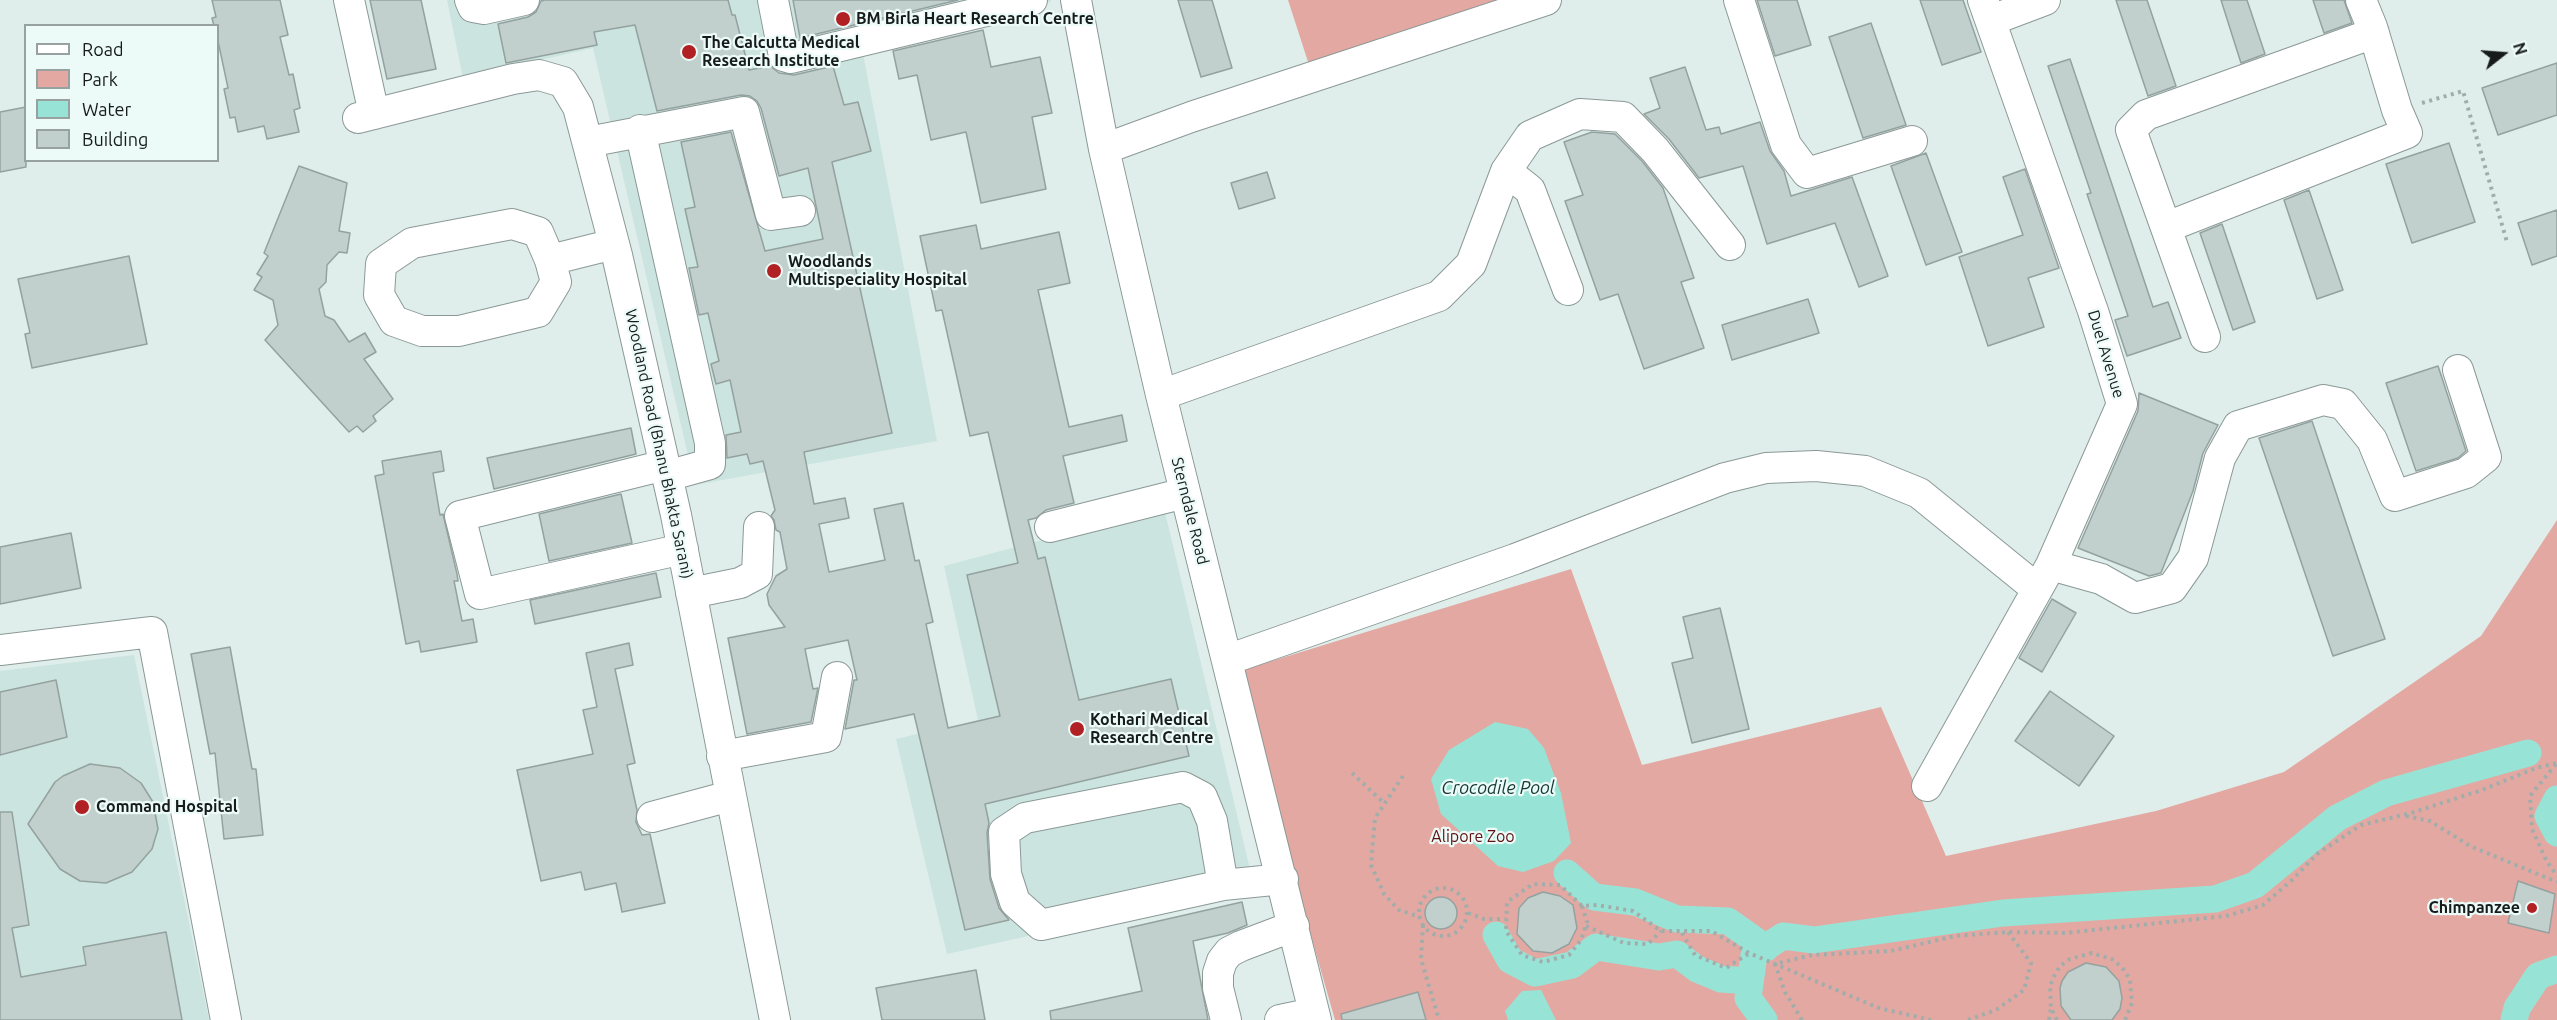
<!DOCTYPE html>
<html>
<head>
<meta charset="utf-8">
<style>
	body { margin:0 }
	#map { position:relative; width:2557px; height:1020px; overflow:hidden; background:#dfeeeb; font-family:Ubuntu,sans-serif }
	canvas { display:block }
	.legend { position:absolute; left:24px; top:24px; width:195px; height:138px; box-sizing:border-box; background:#ecfbf8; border:2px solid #97a2a0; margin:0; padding:8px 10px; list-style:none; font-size:18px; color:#171c1b }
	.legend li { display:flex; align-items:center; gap:12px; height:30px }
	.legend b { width:30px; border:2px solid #97a2a0 }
	.north { position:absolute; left:2473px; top:24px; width:60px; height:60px; -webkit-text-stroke:4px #ecfbf8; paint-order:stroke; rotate:73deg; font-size:16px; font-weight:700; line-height:24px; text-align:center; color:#171c1b }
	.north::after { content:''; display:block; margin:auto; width:21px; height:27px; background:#171c1b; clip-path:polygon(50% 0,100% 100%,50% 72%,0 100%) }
</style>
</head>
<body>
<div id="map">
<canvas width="2557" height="1020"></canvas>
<ul class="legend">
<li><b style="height:8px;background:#fff"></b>Road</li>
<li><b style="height:16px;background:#e3a8a2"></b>Park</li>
<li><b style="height:16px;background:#97e4d7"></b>Water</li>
<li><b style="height:16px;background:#c1d0cc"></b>Building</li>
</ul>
<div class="north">N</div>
</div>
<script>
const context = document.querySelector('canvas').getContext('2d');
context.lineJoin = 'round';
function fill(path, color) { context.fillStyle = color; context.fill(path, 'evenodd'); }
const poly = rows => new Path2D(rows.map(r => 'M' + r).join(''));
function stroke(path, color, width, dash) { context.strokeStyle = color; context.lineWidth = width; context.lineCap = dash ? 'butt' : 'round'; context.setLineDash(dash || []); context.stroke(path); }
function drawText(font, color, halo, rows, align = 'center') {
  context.font = font + ' Ubuntu,sans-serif'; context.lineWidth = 4.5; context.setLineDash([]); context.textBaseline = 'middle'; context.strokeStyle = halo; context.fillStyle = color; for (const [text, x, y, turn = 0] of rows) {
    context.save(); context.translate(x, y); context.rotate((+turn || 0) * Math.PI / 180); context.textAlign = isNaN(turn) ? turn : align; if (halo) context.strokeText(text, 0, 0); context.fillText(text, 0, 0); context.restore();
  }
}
fill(poly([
	[447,0,1051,0,1051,2,860,38,937,441,695,485,593,48,463,78],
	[1164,508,1254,886,947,954,896,739,978,720,944,566],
	[134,655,209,1020,0,1020,0,671]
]), '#cbe4df');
fill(poly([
	[1288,0,1521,0,1311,71],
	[2557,520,2557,1020,1335,1020,1236,672,1571,569,1642,765,1881,707,1946,856,2156,811,2284,772,2481,636]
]), '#e3a8a2');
fill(poly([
	[1495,722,1528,729,1544,748,1561,793,1571,843,1554,861,1523,872,1498,866,1441,814,1431,779,1449,750],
	[1541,990,1556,1020,1508,1020,1505,1011,1522,991]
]), '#97e4d7');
stroke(poly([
	[2557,799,2548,816,2557,833],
	[1567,873,1594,897,1635,902,1677,919,1728,921,1766,948],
	[1496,935,1510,960,1535,973,1572,965,1596,947,1659,957,1677,954,1697,969,1721,979,1750,981],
	[1764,1020,1748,998,1754,955,1783,936,1814,940,2003,913,2215,899,2255,885,2337,818,2386,793,2528,753],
	[2514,1020,2517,1008,2538,976,2557,969]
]), '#97e4d7', 27);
const building = poly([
	[212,0,280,0,288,35,280,37,289,75,293,74,300,108,294,110,299,132,267,139,264,126,238,132,235,117,230,118,224,89,228,88,218,41,218,26,214,26,212,18,216,17,212,0],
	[370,0,421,0,436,69,387,79,370,0],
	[545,0,728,0,732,15,735,15,749,70,770,66,779,73,794,75,833,66,844,105,858,102,871,151,832,162,892,433,804,452,814,504,845,498,849,518,819,524,829,572,885,560,874,509,903,503,915,561,919,560,933,622,926,624,948,728,1000,716,967,575,1018,563,988,432,970,436,942,310,936,311,920,236,976,225,981,249,1059,232,1070,283,1038,290,1069,427,1122,415,1127,441,1063,456,1074,503,1046,510,1036,518,1028,520,1038,559,1045,557,1079,700,1171,679,1189,756,985,804,989,823,987,833,990,879,999,908,1009,920,965,930,914,714,845,729,854,680,857,680,848,640,805,649,813,689,818,688,811,722,747,734,728,638,785,627,769,605,767,594,776,576,787,569,780,532,776,530,774,520,771,516,775,510,763,461,750,464,747,454,727,458,726,435,741,432,730,380,716,384,711,364,719,361,708,313,699,315,689,268,698,267,685,209,695,207,681,142,731,132,765,251,823,239,808,168,779,176,761,108,757,101,750,96,741,95,657,111,635,25,594,32,597,45,506,63,498,24,528,17,536,12,541,1,545,0],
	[793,0,958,0,800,38,793,0],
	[1178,0,1212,0,1232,68,1201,77,1178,0],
	[1757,0,1797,0,1811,45,1775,56,1757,0],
	[1920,0,1963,0,1981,52,1942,65,1920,0],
	[2116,0,2147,0,2176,86,2148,96,2116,0],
	[2221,0,2247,0,2265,54,2241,63,2221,0],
	[2313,0,2344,0,2352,23,2324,33,2313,0],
	[1871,23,1906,125,1863,138,1829,37,1871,23],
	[983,30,991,67,1040,57,1052,113,1032,117,1046,189,981,203,966,132,931,140,917,75,899,79,893,51,983,30],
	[2070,59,2153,307,2168,302,2181,338,2127,356,2115,320,2128,316,2087,194,2091,193,2048,66,2070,59],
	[2557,63,2557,115,2498,135,2482,88,2557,63],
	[1685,67,1706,130,1719,127,1721,134,1760,122,1770,151,1784,171,1791,196,1852,177,1888,276,1859,287,1835,223,1767,244,1743,166,1699,178,1669,139,1644,114,1660,108,1650,78,1685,67],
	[26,107,26,167,0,172,0,112,26,107],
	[1592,132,1615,134,1642,161,1663,188,1694,278,1681,282,1704,348,1644,369,1618,294,1600,300,1565,201,1583,195,1564,142,1592,132],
	[2449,143,2475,222,2412,243,2386,164,2449,143],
	[1926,153,1962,252,1926,265,1891,166,1926,153],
	[299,166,347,183,339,231,350,233,347,253,339,252,327,265,326,282,319,289,325,316,334,320,349,342,365,333,376,352,364,359,393,399,373,416,376,421,363,432,357,426,349,432,265,340,278,325,273,300,254,290,262,277,257,274,268,256,264,253,299,166],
	[2025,169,2059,268,2028,278,2044,327,1988,346,1959,257,2023,235,2003,177,2025,169],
	[1267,172,1275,198,1239,209,1231,183,1267,172],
	[2309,190,2343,290,2317,299,2284,200,2309,190],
	[2557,210,2557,256,2532,265,2518,223,2557,210],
	[2222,224,2255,322,2233,330,2200,233,2222,224],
	[129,256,147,344,32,368,25,334,30,333,18,279,129,256],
	[1808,299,1819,333,1732,360,1722,325,1808,299],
	[2438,366,2466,451,2458,458,2416,471,2386,383,2438,366],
	[2139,393,2218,425,2203,453,2193,491,2161,573,2149,576,2078,548,2138,411,2139,393],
	[2312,421,2385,639,2333,656,2259,438,2312,421],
	[631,428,636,454,494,489,487,458,631,428],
	[441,451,444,471,433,473,440,515,443,514,457,574,458,581,454,581,462,621,473,619,477,642,421,652,419,641,406,644,375,476,384,474,382,461,441,451],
	[621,494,632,543,549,561,539,514,621,494],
	[71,533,81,588,0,604,0,547,71,533],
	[656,573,661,597,535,624,530,600,656,573],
	[2052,599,2076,613,2042,672,2019,658,2052,599],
	[1720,608,1749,729,1692,743,1672,663,1693,658,1683,617,1720,608],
	[629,643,633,665,615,669,635,763,627,765,637,810,636,822,642,835,650,834,665,903,622,912,616,883,585,890,581,872,541,881,517,770,593,754,583,710,597,707,586,653,629,643],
	[230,647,252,769,256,769,263,835,224,839,215,753,210,754,191,654,230,647],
	[56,680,67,737,0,755,0,692,56,680],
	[2050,691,2114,736,2079,786,2015,741,2050,691],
	[90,764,120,768,141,783,153,802,158,829,152,849,132,872,106,883,80,881,60,869,28,824,55,782,63,776,90,764],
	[0,812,12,812,29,925,12,928,21,977,86,965,83,947,166,932,182,1020,0,1020,0,812],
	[2518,881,2555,894,2549,933,2508,923,2518,881],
	[1543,892,1560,896,1573,905,1577,928,1569,944,1552,953,1533,951,1517,934,1519,908,1528,898,1543,892],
	'1425 913a16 16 0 1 1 32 0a16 16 0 1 1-32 0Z',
	[1242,902,1247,925,1228,933,1193,941,1208,1020,1051,1020,1050,1011,1142,991,1128,928,1242,902],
	[2086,963,2106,967,2119,981,2122,998,2120,1009,2112,1020,2071,1020,2061,1006,2060,988,2062,981,2068,972,2086,963],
	[976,970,985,1020,882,1020,876,988,976,970],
	[1418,992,1426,1020,1342,1020,1341,1014,1418,992]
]);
fill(building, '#c1d0cc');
stroke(building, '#94a29f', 1.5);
const minor = poly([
	[349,0,374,114],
	[470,0,473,7,484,9,524,0],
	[773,0,784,56,791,58,1032,0],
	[1076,0,1104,149,1161,395,1316,1020],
	[1739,0,1786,145,1807,173,1912,141],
	[1992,20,2045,0],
	[358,118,513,79,539,75,563,82,578,107,617,255,676,515,775,1020],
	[640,130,710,443,710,464,667,476],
	[588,142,744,112,771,215,800,211],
	[1104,149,1191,117,1546,0],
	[1506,171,1530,190,1568,290],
	[2167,227,2407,133,2397,110,2372,27,2361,0],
	[550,260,556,282,538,312,459,331,422,331,394,321,379,295,381,264,412,243,512,224,538,232,550,260,614,244],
	[2205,337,2131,130,2146,115,2374,33],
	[1161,395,1439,296,1471,264,1506,171,1530,136,1580,114,1623,117,1655,150,1730,245],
	[665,465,460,516,480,594,683,549],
	[1050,527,1185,493],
	[2051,565,2101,579,2135,598,2172,588,2193,558,2220,458,2238,426,2323,400,2343,404,2372,440,2395,496,2466,473,2486,457,2458,370],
	[691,593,740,583,757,574,759,527],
	[0,650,152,632,226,1020],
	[1227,660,1515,559,1725,478,1766,468,1816,466,1865,471,1919,493,2037,589],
	[722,756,826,737,837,677],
	[1927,786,2051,565,2122,404,2093,311,1983,0],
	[652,817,730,796],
	[1223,885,1212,821,1202,797,1183,787,1025,818,1004,832,1006,874,1015,902,1041,925,1223,885,1283,879],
	[1226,1020,1218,988,1218,973,1222,961,1229,952,1241,946,1294,926],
	[1280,1020,1314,1013]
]);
stroke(minor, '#8b9996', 32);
stroke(poly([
	[2422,103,2463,91,2507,242],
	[2556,764,2530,796,2532,829,2546,860,2557,876],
	[1352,773,1384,803],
	[1403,776,1375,818,1371,865,1384,894,1399,910,1420,917],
	[2406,816,2430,821,2470,846,2557,882],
	'1419 912a24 24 0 1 1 48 0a24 24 0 1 1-48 0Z',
	[1582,906,1587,922,1581,940,1569,955,1543,962,1522,955,1506,931,1507,902,1533,884,1560,885,1582,906,1597,905,1633,911,1661,931,1711,931,1749,953,1879,1008,1931,1020],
	[1468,913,1484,919,1506,919],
	[1423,925,1421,959,1439,1020],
	[1586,926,1624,943,1648,944,1661,931],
	[1682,933,1695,955,1726,968,1748,954],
	[1802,1020,1785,992,1775,964,1812,955,1891,951,1955,936,2007,932,2065,933,2226,916,2263,905,2292,880,2317,854,2361,825,2411,813,2482,790,2536,768,2557,763],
	[1968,1020,1996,1010,2024,990,2031,963,2008,932],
	[2049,1020,2051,1008],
	[2057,1020,2051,1008,2050,987,2053,978,2060,966,2070,959,2092,953,2114,960,2124,970,2130,980,2132,1003,2125,1020]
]), '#a1adab', 4, [3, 4.5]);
stroke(minor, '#fff', 30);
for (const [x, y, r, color] of [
	[843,19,8,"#b12023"],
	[689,52,8,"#b12023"],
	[774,271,8,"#b12023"],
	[1077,729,8,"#b12023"],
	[82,807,8,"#b12023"],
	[2532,908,6,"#b12023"]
]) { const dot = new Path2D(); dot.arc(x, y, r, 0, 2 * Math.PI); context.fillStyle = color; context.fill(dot); stroke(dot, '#ecfbf8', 2); }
drawText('bold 16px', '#171c1b', '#ecfbf8', [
	["BM Birla Heart Research Centre",856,19],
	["The Calcutta Medical",702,43],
	["Research Institute",702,61],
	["Woodlands",788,262],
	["Multispeciality Hospital",788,280],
	["Kothari Medical",1090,720],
	["Research Centre",1090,738],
	["Command Hospital",96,807],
	["Chimpanzee",2520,908,"right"]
], 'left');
drawText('16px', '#171c1b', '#ecfbf8', [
	["Duel Avenue",2106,354,73],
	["Woodland Road (Bhanu Bhakta Sarani)",659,444,78],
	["Sterndale Road",1190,511,76]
]);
drawText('16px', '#5e1211', '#ecfbf8', [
	["Alipore Zoo",1473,837]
]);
drawText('italic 18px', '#153a35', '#ecfbf8', [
	["Crocodile Pool",1498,788]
]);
</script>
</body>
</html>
